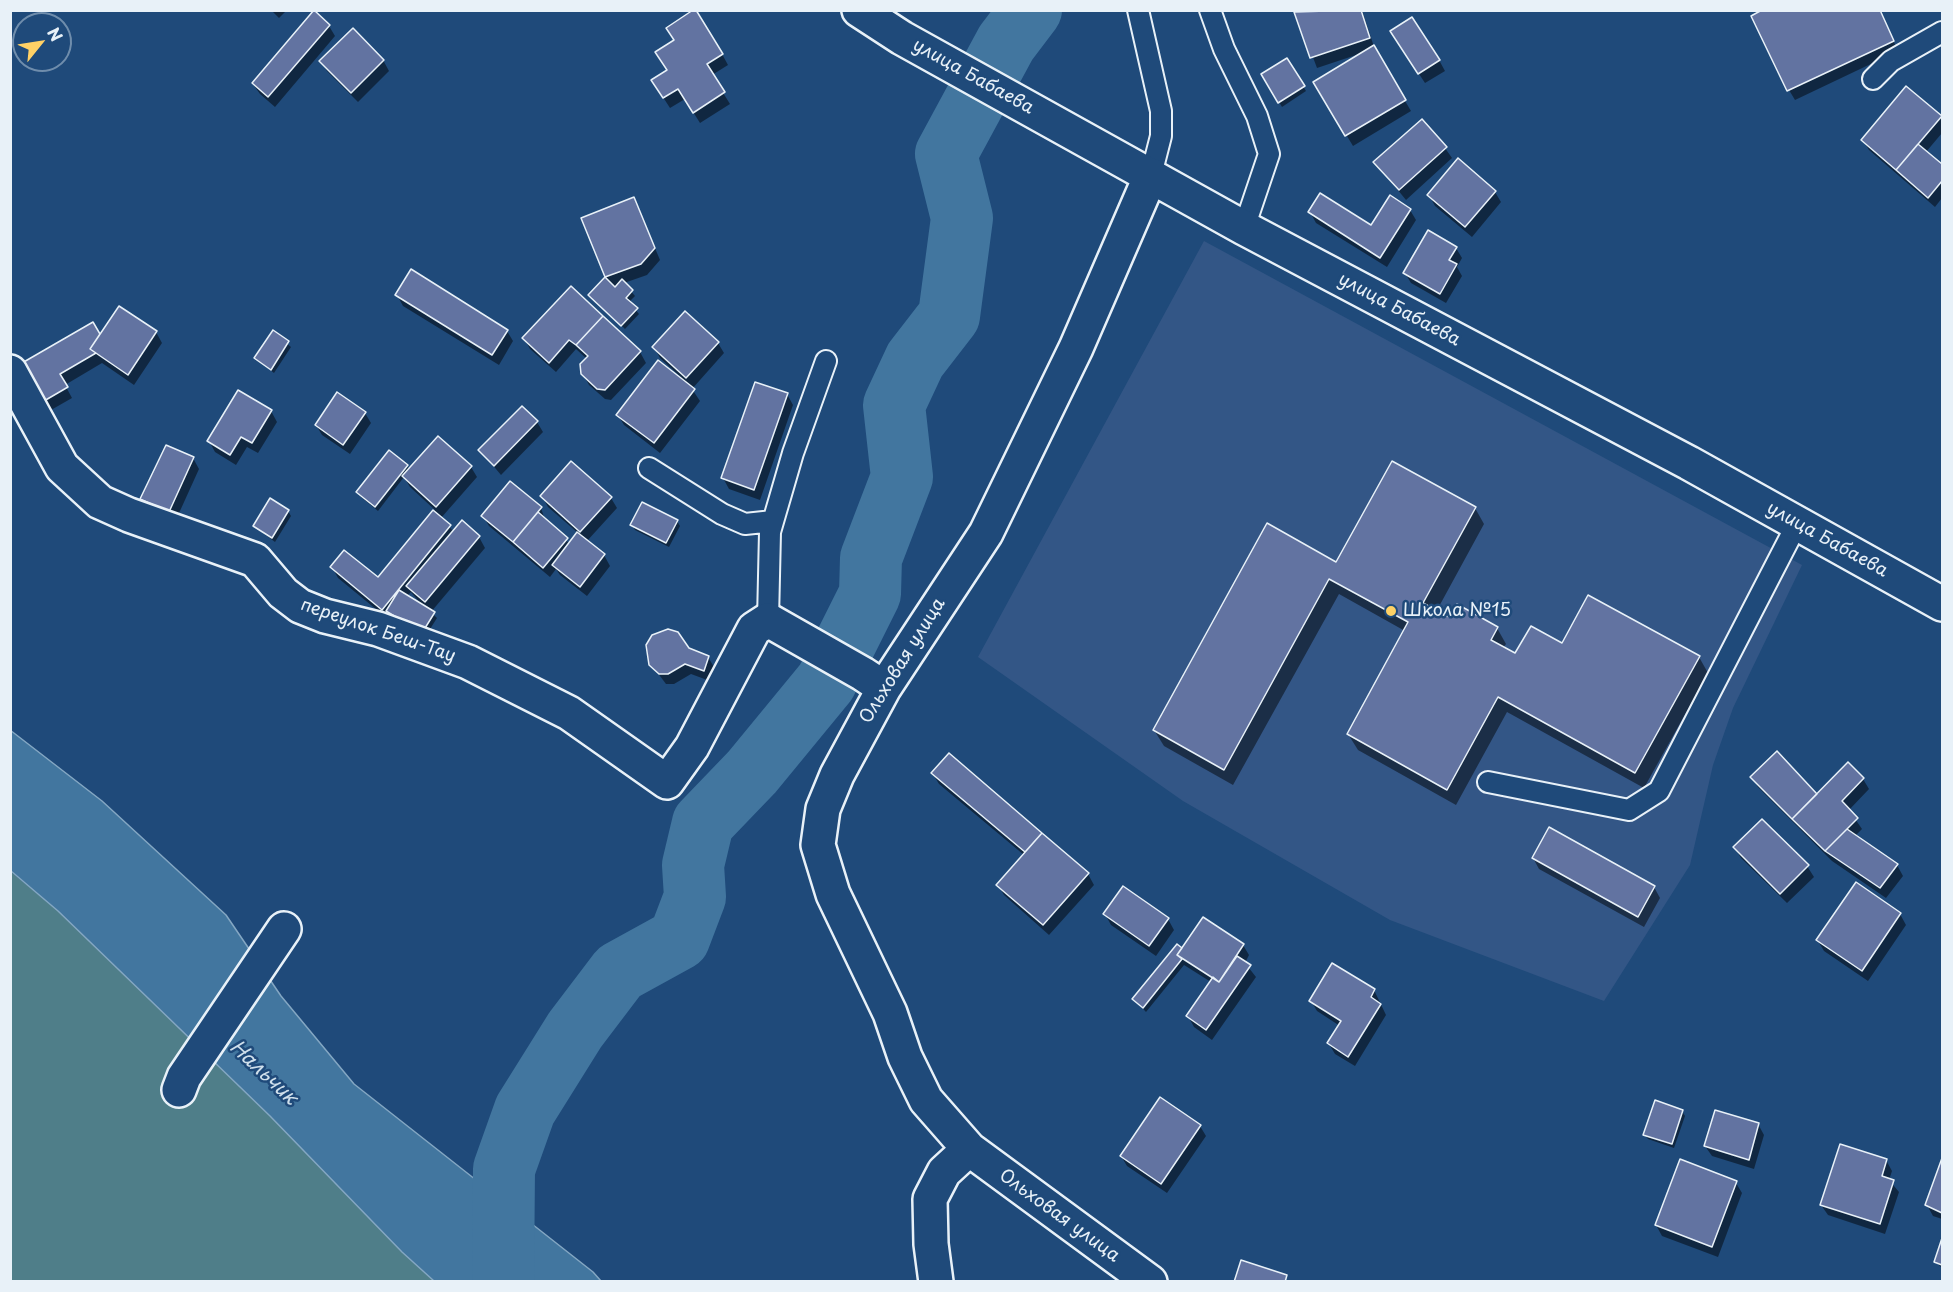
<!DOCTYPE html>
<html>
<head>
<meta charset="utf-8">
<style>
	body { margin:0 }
	#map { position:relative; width:1953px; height:1292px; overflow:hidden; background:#1f4a7a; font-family:"Playpen Sans",sans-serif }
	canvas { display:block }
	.frame { position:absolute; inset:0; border:12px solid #e8f1f8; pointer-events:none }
	.north { position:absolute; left:12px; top:12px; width:60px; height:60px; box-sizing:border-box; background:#1f4a7a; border:2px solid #6f8dac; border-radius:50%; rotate:60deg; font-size:16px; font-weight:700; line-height:24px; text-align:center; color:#e8f1f8 }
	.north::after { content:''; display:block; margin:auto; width:21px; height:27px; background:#ffd166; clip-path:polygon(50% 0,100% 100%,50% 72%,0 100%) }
</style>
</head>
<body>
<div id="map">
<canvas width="1953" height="1292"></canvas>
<div class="frame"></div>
<div class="north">N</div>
</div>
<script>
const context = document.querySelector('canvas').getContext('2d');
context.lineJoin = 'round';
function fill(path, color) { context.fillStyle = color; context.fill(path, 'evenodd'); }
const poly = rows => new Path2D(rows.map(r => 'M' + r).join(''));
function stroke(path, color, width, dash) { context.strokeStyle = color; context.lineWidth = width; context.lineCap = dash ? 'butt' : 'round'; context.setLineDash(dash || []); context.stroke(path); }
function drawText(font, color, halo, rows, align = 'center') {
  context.font = font + ' "Playpen Sans",sans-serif'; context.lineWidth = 5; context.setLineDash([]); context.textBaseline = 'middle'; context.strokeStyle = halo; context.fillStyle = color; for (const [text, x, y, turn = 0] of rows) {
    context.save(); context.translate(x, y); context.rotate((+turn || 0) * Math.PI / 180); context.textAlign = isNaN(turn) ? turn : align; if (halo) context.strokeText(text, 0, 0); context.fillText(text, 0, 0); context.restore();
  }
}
fill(poly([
	[1204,241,1802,565,1733,708,1713,765,1690,865,1604,1001,1390,920,1183,801,978,657]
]), '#335686');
fill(poly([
	[10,871,58,911,270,1116,434,1281,11,1281]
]), '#4f7e89');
const water = poly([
	[10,730,102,801,226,915,281,996,354,1084,593,1272,601,1281,434,1281,402,1252,270,1116,58,911,11,871,10,730]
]);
fill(water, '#42769f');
stroke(water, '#84a7c3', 1.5);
fill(poly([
	[271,10,287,10,279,18],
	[1302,10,1362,10,1375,50,1411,111,1353,146,1315,83,1362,53,1317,68,1296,12],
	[1879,10,1898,51,1795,100,1789,90],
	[329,26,335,36,275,107,260,94,253,84],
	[1398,42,1439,60,1445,71,1425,83],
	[722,54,728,65,712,75,730,104,700,123,685,99,670,108,659,91],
	[383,60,389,71,358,102,327,71,321,61],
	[1287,60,1306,91,1282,107,1263,75],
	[1941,117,1942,133,1926,152,1942,166,1942,198,1935,207,1869,150,1863,140],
	[1445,148,1452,158,1406,200,1375,162],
	[1495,192,1501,202,1472,237,1435,206,1429,195],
	[639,210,660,260,647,275,624,283,635,296,629,302,639,314,625,329,590,295,606,278,583,219],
	[1410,210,1416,220,1387,267,1316,223,1310,212,1372,227],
	[1456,248,1462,258,1457,267,1462,276,1446,303,1411,283,1405,273],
	[571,289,640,352,646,363,611,400,605,399,589,385,583,374,587,359,576,349,556,372,530,349,524,338],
	[397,295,507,331,513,341,499,365,403,306],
	[93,324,100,337,156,332,162,343,134,385,102,363,65,385,72,398,51,410,24,364],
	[273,332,291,347,274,373,255,358],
	[718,343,724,353,692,389,700,401,660,453,624,425,618,415,682,378,660,358,654,347],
	[787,394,793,405,760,500,729,489,723,478],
	[271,411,277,422,258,453,247,447,236,465,215,452,209,441],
	[365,413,371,423,350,454,322,435,316,425],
	[537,422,543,432,501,475,480,450],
	[193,458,199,469,175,522,148,510,142,499],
	[407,466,410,470,471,467,477,477,441,518,454,532,479,537,485,548,431,612,437,618,425,637,391,616,388,619,338,578,332,567,378,579,435,510,410,487,404,477,378,511,361,497,358,492],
	[411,592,420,603,419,604,407,596],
	[542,496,611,498,617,508,587,541,604,555,610,566,587,596,560,575,556,569,550,577,489,526,483,516,541,508,545,520,570,544,578,533,548,507],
	[1475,508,1484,524,1436,612,1449,620,1497,628,1506,644,1503,648,1516,655,1562,645,1699,657,1708,673,1644,788,1507,712,1456,805,1358,750,1348,734,1405,631,1339,594,1233,785,1164,746,1154,730,1337,564],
	[288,511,291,516,275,542,254,526],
	[677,521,680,526,669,547,635,530,632,525],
	[688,649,708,657,714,667,710,681,691,674,674,684,666,684,651,664],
	[949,755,1088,874,1094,885,1049,935,1004,895,998,885,1024,855,939,784,933,774],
	[1848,764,1863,779,1869,789,1849,810,1862,829,1855,836,1897,865,1903,876,1886,898,1832,861,1758,787,1752,777,1817,796],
	[1550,829,1654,887,1660,898,1644,927,1539,869,1533,858],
	[1735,848,1807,866,1814,877,1787,903,1741,858],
	[1856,884,1900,914,1906,925,1868,981,1824,951,1818,941],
	[1105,914,1168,919,1174,930,1156,956,1111,925],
	[1243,945,1249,955,1245,963,1256,977,1212,1040,1194,1027,1188,1016,1211,982,1184,965,1146,1012,1134,999,1177,946,1182,950],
	[1374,990,1386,1015,1355,1066,1335,1054,1329,1044,1340,1026,1317,1011,1311,1001],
	[1682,1111,1685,1116,1674,1148,1648,1139,1645,1135],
	[1758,1124,1764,1135,1754,1169,1712,1156,1705,1146],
	[1200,1126,1206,1136,1167,1193,1127,1166,1121,1156],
	[1886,1160,1892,1171,1889,1180,1899,1192,1885,1234,1828,1215,1821,1205],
	[1942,1162,1942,1219,1933,1216,1927,1205],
	[1736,1183,1742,1193,1718,1257,1662,1236,1656,1225],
	[1942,1242,1942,1268,1936,1262]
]), '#0007');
stroke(poly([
	[503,1282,504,1169,525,1110,575,1030,619,972,679,939,695,897,693,865,703,823,752,772,826,682,870,594,871,558,902,477,894,405,915,360,949,316,962,218,946,154,1006,43,1031,10]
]), '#42769f', 62);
const building = poly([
	[314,10,330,25,268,97,252,83,314,10],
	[693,10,696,10,723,54,707,64,725,92,693,113,678,89,663,98,651,80,667,70,655,52,674,40,666,28,693,10],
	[1361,10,1370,38,1310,58,1294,12,1361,10],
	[1762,10,1880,10,1894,41,1787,91,1751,16,1762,10],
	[1412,17,1440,60,1418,74,1390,31,1412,17],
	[353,28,384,60,351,93,319,61,353,28],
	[1374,45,1406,100,1345,136,1313,82,1374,45],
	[1287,58,1305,86,1278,103,1261,74,1287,58],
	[1906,86,1942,116,1896,170,1861,140,1906,86],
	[1422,119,1447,147,1399,190,1373,162,1422,119],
	[1918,144,1942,164,1942,181,1928,198,1896,170,1918,144],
	[1458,158,1496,191,1465,227,1427,195,1458,158],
	[1320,193,1371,225,1390,195,1411,209,1380,258,1308,212,1320,193],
	[634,197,655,248,641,264,605,277,581,218,634,197],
	[1428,230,1457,247,1449,260,1457,264,1440,294,1403,273,1428,230],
	[411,269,508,330,492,355,395,295,411,269],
	[605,277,615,287,622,279,633,290,626,298,638,308,621,326,588,295,605,277],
	[571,286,603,316,576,345,569,340,549,363,522,338,571,286],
	[119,306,157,331,128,375,90,349,119,306],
	[685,311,719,342,686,378,652,347,685,311],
	[603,316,641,351,605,390,597,389,581,374,580,364,588,356,576,345,603,316],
	[93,322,100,334,90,349,96,353,60,374,68,387,44,401,22,363,93,322],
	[273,330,289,341,271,370,254,358,273,330],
	[658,360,695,389,654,443,616,415,658,360],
	[755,382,788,393,754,490,721,478,755,382],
	[238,390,272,410,252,443,241,437,230,455,207,441,238,390],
	[337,392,366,412,343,445,315,425,337,392],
	[522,406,538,421,494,466,478,450,522,406],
	[438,436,472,466,436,507,402,476,438,436],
	[166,445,194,457,169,512,140,499,166,445],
	[389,450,408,465,375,507,356,492,389,450],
	[571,461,612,497,580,532,540,496,571,461],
	[1392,461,1476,507,1423,603,1449,617,1457,604,1498,627,1491,640,1515,653,1531,626,1562,643,1588,595,1700,656,1635,773,1498,697,1447,790,1347,734,1408,622,1329,579,1224,770,1153,730,1267,523,1336,562,1392,461],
	[510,481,542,507,513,542,481,516,510,481],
	[270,498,289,510,272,538,253,526,270,498],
	[642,502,678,520,666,543,630,525,642,502],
	[433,510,451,525,382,610,330,567,344,550,378,577,433,510],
	[538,512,568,538,543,568,513,542,538,512],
	[462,520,480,536,425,602,406,586,462,520],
	[577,532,605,554,580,587,552,565,577,532],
	[399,590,435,612,422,633,386,611,399,590],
	[668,629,678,632,689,648,709,656,704,671,685,664,668,674,659,674,649,665,646,645,652,635,668,629],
	[1777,751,1817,794,1792,819,1750,777,1777,751],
	[949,753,1042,833,1025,852,931,773,949,753],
	[1848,762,1864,778,1842,801,1858,818,1825,851,1792,819,1848,762],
	[1762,819,1809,865,1780,894,1733,847,1762,819],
	[1549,827,1655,886,1638,917,1532,858,1549,827],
	[1847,829,1898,864,1880,888,1825,851,1847,829],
	[1042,833,1089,873,1043,925,996,885,1042,833],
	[1856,882,1901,913,1862,971,1816,940,1856,882],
	[1123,886,1169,918,1149,946,1103,914,1123,886],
	[1203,917,1244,944,1219,982,1177,955,1203,917],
	[1177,944,1182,948,1177,955,1182,959,1143,1008,1132,999,1177,944],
	[1237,956,1251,965,1206,1030,1186,1016,1213,977,1219,982,1237,956],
	[1332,963,1375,989,1371,997,1381,1004,1348,1057,1327,1043,1341,1021,1309,1001,1332,963],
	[1160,1097,1201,1125,1161,1184,1120,1156,1160,1097],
	[1655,1100,1683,1110,1672,1144,1643,1135,1655,1100],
	[1715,1110,1759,1123,1749,1160,1704,1146,1715,1110],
	[1840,1144,1887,1159,1882,1176,1894,1180,1880,1224,1820,1205,1840,1144],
	[1942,1158,1942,1213,1925,1205,1942,1158],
	[1680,1159,1737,1181,1712,1247,1655,1225,1680,1159],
	[1942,1238,1942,1265,1934,1262,1942,1238],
	[1241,1260,1287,1275,1285,1282,1234,1282,1241,1260]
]);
fill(building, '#6273a1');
stroke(building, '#e8f1f8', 1.5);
const lane = poly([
	[1138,10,1161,111,1161,136,1151,175],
	[1210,10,1224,49,1257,116,1269,154,1244,228],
	[1873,79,1891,61,1942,32],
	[649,468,722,514,745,524,773,521],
	[768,620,770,532,793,453,826,361],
	[1488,782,1629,810,1659,791,1797,524]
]);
const street = poly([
	[859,10,902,38,1244,228,1689,463,1942,604],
	[10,372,62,467,100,502,129,515,255,560,283,593,300,606,325,616,378,629,468,662,569,713,667,782,692,747,754,629,768,620,863,674,884,688],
	[179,1090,184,1077,284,929],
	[936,1282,931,1244,930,1199,944,1172,969,1149],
	[1150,1282,969,1149,926,1100,905,1057,890,1013,833,894,818,845,823,809,837,775,884,688,986,533,1076,348,1151,175]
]);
stroke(lane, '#e8f1f8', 24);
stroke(street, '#e8f1f8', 38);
stroke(lane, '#1f4a7a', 20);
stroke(street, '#1f4a7a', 33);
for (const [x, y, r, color] of [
	[1391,611,6,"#ffd166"]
]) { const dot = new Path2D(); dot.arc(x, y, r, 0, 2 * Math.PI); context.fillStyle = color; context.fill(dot); stroke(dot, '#1f4a7a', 2); }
drawText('18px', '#e8f1f8', '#1f4a7a', [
	["улица Бабаева",973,77,29],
	["улица Бабаева",1399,310,28],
	["улица Бабаева",1827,540,29],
	["переулок Беш-Тау",378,631,19],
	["Ольховая улица",903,661,-58],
	["Ольховая улица",1059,1216,36]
]);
drawText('18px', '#e8f1f8', '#1f4a7a', [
	["Школа №15",1403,611]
], 'left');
drawText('italic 20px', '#cfdfeb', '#1f4a7a', [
	["Нальчик",263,1073,43]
]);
</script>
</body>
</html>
